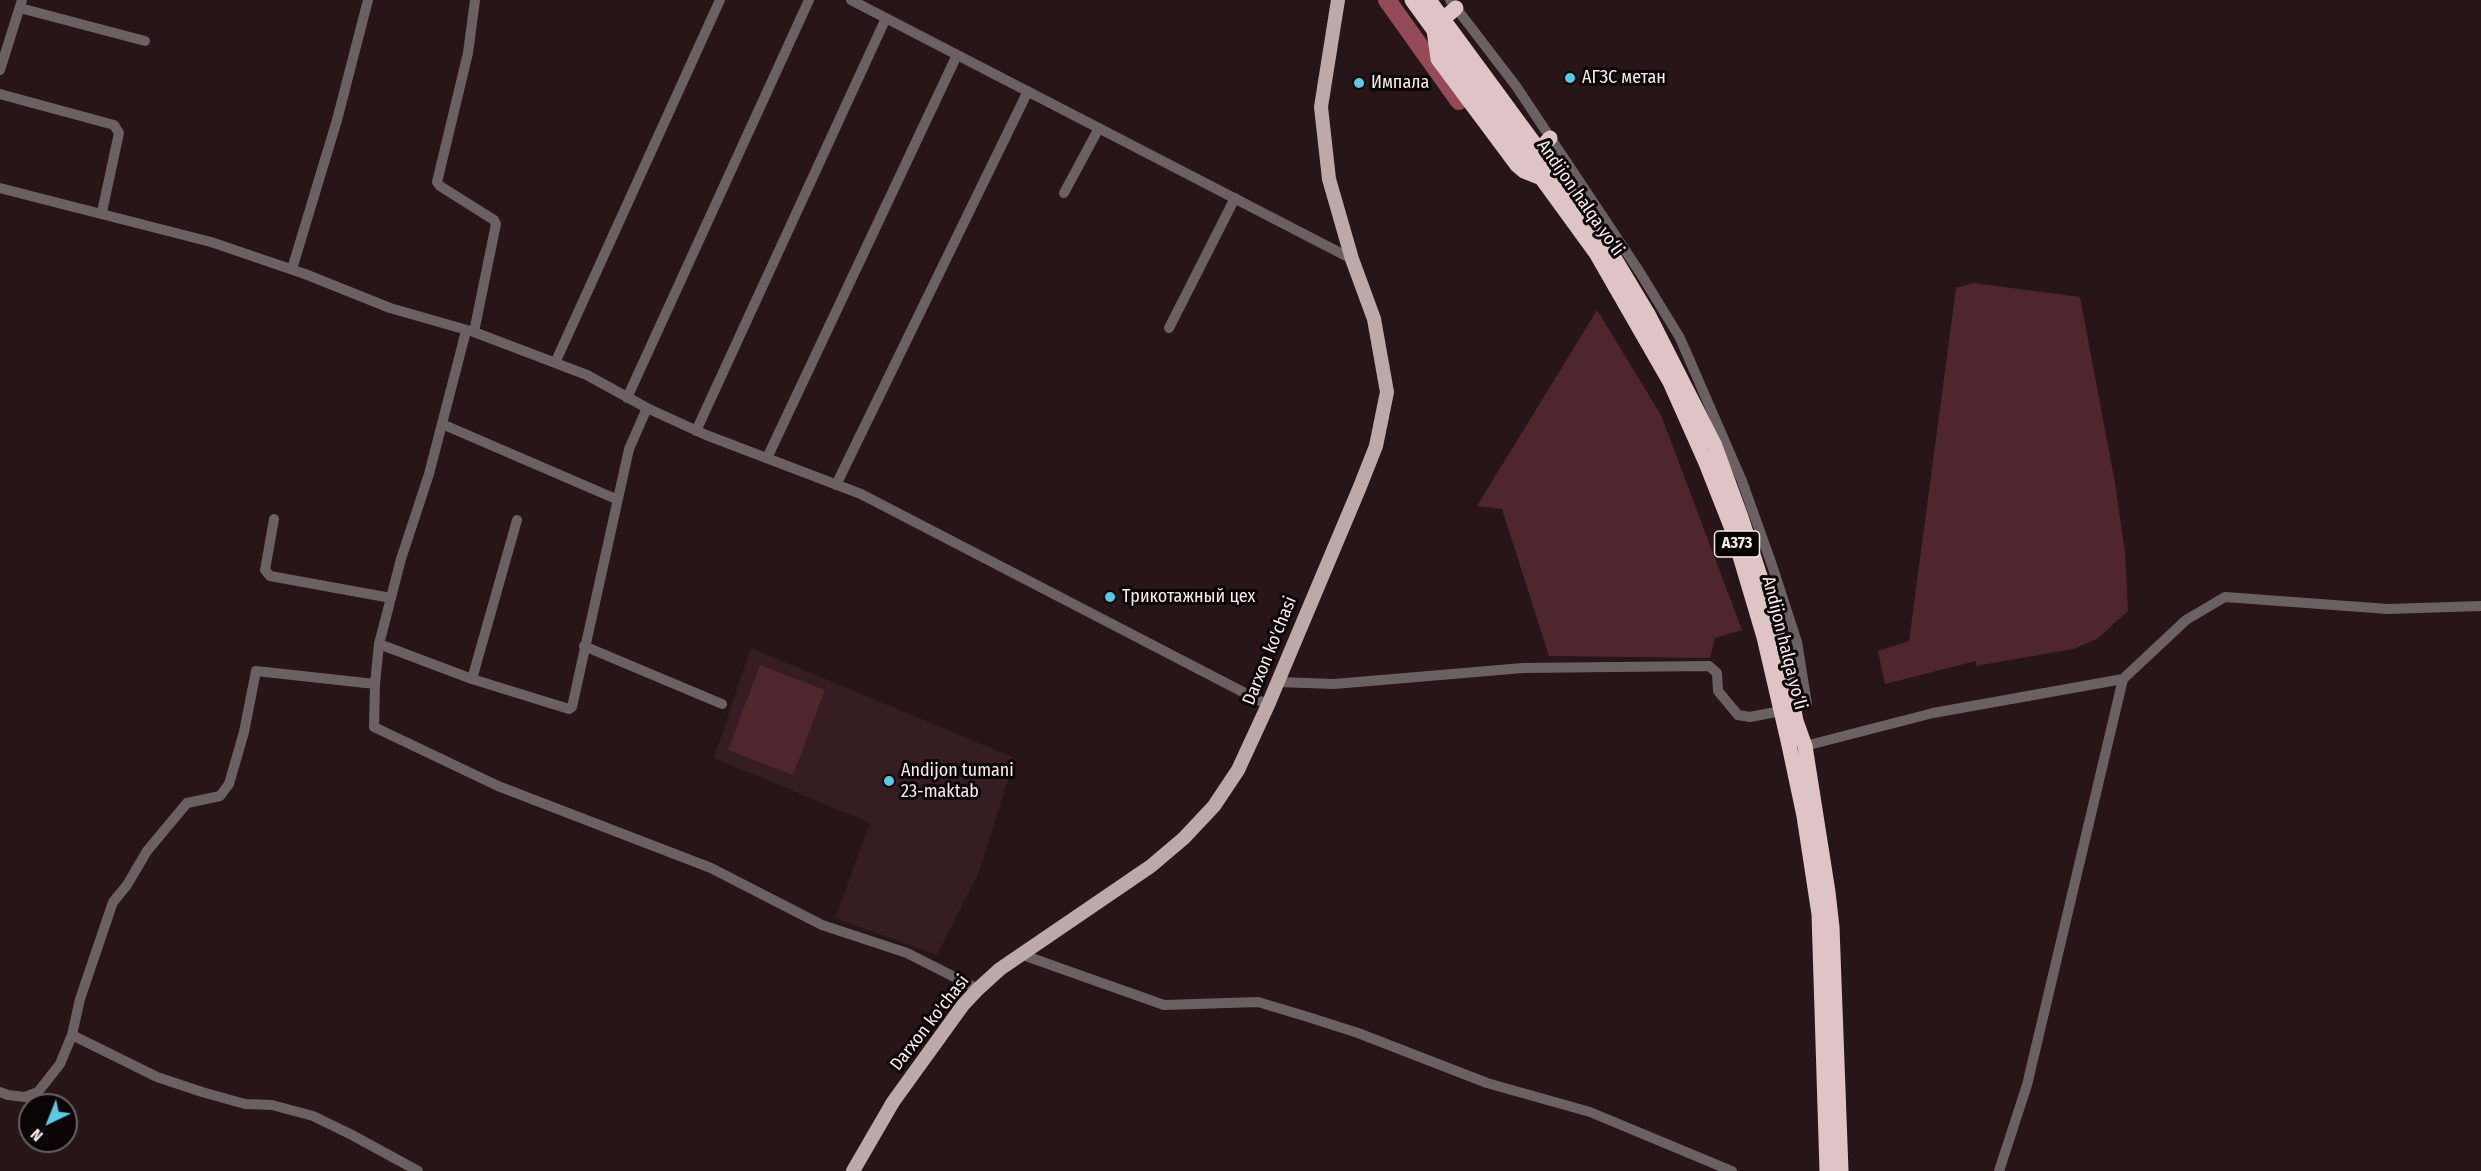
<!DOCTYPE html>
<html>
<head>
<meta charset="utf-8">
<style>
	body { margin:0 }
	#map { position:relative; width:2481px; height:1171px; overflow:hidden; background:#271518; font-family:"Fira Sans Condensed",sans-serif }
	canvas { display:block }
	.north { position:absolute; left:18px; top:1093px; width:60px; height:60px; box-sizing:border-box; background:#0a0405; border:2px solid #6a6062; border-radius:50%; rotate:223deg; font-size:16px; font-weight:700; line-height:24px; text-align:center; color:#f9ebed }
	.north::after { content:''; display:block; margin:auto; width:21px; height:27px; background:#5bc8e6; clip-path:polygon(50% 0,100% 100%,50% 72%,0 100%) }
</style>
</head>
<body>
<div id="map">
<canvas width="2481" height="1171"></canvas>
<div class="north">N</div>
</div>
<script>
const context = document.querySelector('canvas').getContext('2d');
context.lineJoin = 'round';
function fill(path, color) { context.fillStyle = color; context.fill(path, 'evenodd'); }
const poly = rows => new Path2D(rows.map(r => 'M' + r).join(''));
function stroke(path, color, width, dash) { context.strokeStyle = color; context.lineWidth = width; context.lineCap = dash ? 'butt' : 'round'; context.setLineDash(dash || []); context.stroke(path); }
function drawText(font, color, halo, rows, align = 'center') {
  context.font = font + ' "Fira Sans Condensed",sans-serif'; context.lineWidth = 6; context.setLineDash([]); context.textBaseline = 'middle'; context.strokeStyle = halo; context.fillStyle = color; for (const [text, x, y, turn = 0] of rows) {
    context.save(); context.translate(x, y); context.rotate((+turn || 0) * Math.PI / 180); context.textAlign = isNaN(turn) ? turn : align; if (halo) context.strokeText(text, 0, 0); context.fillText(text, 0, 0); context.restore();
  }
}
fill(poly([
	[751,648,1015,758,979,872,937,955,835,918,870,823,714,758]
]), '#351d21');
fill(poly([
	[1973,283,2080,297,2115,483,2125,553,2128,611,2097,639,2073,649,1976,666,1976,661,1885,684,1878,651,1909,641,1956,288],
	[1597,310,1661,415,1742,630,1715,638,1710,658,1549,656,1502,509,1477,506],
	[760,665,825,690,793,775,728,750]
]), '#4f262e');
stroke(poly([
	[1387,0,1459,101]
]), '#944a58', 18);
stroke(poly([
	[851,0,1352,259],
	[1450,0,1516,86,1639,271,1680,338,1742,481,1773,568,1797,642,1807,704],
	[20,8,145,41],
	[0,70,22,0],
	[0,94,114,125,119,133,102,212],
	[0,188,211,242,305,274,390,308,474,332,587,375,647,408,706,435,861,494,1268,705],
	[1064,193,1099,128],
	[292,269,337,120,368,0],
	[1169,328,1235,198],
	[474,332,496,224,494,220,440,186,437,182,468,53,475,0],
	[555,363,720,0],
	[627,398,809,0],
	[442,424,616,499],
	[696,431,886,18],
	[767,458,957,55],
	[836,485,1028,91],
	[274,519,265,570,270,576,391,598],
	[379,644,472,679,569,709,572,707,629,449,647,408],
	[584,646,722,704],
	[472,679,517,520],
	[1278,682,1334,684,1523,668,1709,666,1717,673,1718,691,1738,715,1750,717,1781,711],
	[375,684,374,727,498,786,711,868,822,925,907,953,978,989],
	[1805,746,1933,713,2123,679],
	[1020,954,1164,1005,1258,1002,1308,1017,1358,1033,1487,1083,1590,1112,1732,1171],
	[72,1035,80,999,113,902,127,885,147,851,187,803,220,796,229,784,244,732,256,671,375,684,379,644,401,559,429,474,466,331],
	[0,1092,8,1095,25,1097,38,1092,60,1064,72,1035,157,1077,202,1092,245,1104,272,1105,313,1116,352,1135,418,1171],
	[1999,1171,2027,1085,2123,679,2186,620,2225,597,2388,609,2481,606]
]), '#6b6162', 10);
stroke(poly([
	[853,1171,893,1102,963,1005,978,989,1000,969,1151,866,1184,838,1214,806,1238,770,1268,705,1359,489,1376,446,1387,392,1374,319,1352,259,1329,179,1321,107,1338,0]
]), '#bda8aa', 14);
stroke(poly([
	[1412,0,1596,253,1670,382,1706,463,1732,529,1764,637,1789,745,1804,816,1819,914,1827,1171],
	[1429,0,1564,184,1609,249,1648,314,1715,446,1741,517,1769,604,1786,666,1796,721,1805,746,1828,892,1832,927,1841,1171],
	[1443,19,1456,8],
	[1434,30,1438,59,1517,165,1524,171,1544,179],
	[1539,150,1550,138]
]), '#dec4c7', 15);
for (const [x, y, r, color] of [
	[1570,78,6,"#5bc8e6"],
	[1359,83,6,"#5bc8e6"],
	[1110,597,6,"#5bc8e6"],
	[889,781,6,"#5bc8e6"]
]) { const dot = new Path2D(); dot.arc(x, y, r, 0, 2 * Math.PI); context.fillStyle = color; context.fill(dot); stroke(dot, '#0a0405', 2); }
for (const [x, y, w] of [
	[1737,544,45]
]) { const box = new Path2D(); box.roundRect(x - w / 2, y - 13, w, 26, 4.5); context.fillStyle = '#0a0405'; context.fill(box); stroke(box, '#f9ebed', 1.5); }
drawText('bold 16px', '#f9ebed', null, [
	["A373",1737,544]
]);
drawText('18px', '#f9ebed', '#0a0405', [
	["АГЗС метан",1582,78],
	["Импала",1371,83],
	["Трикотажный цех",1122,597],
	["Andijon tumani",901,771],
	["23-maktab",901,792]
], 'left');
drawText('18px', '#f9ebed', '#0a0405', [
	["Andijon halqa yo‘li",1580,198,55],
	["Andijon halqa yo‘li",1784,643,76],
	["Darxon ko'chasi",1270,651,-68],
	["Darxon ko'chasi",930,1023,-52]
]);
</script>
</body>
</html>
